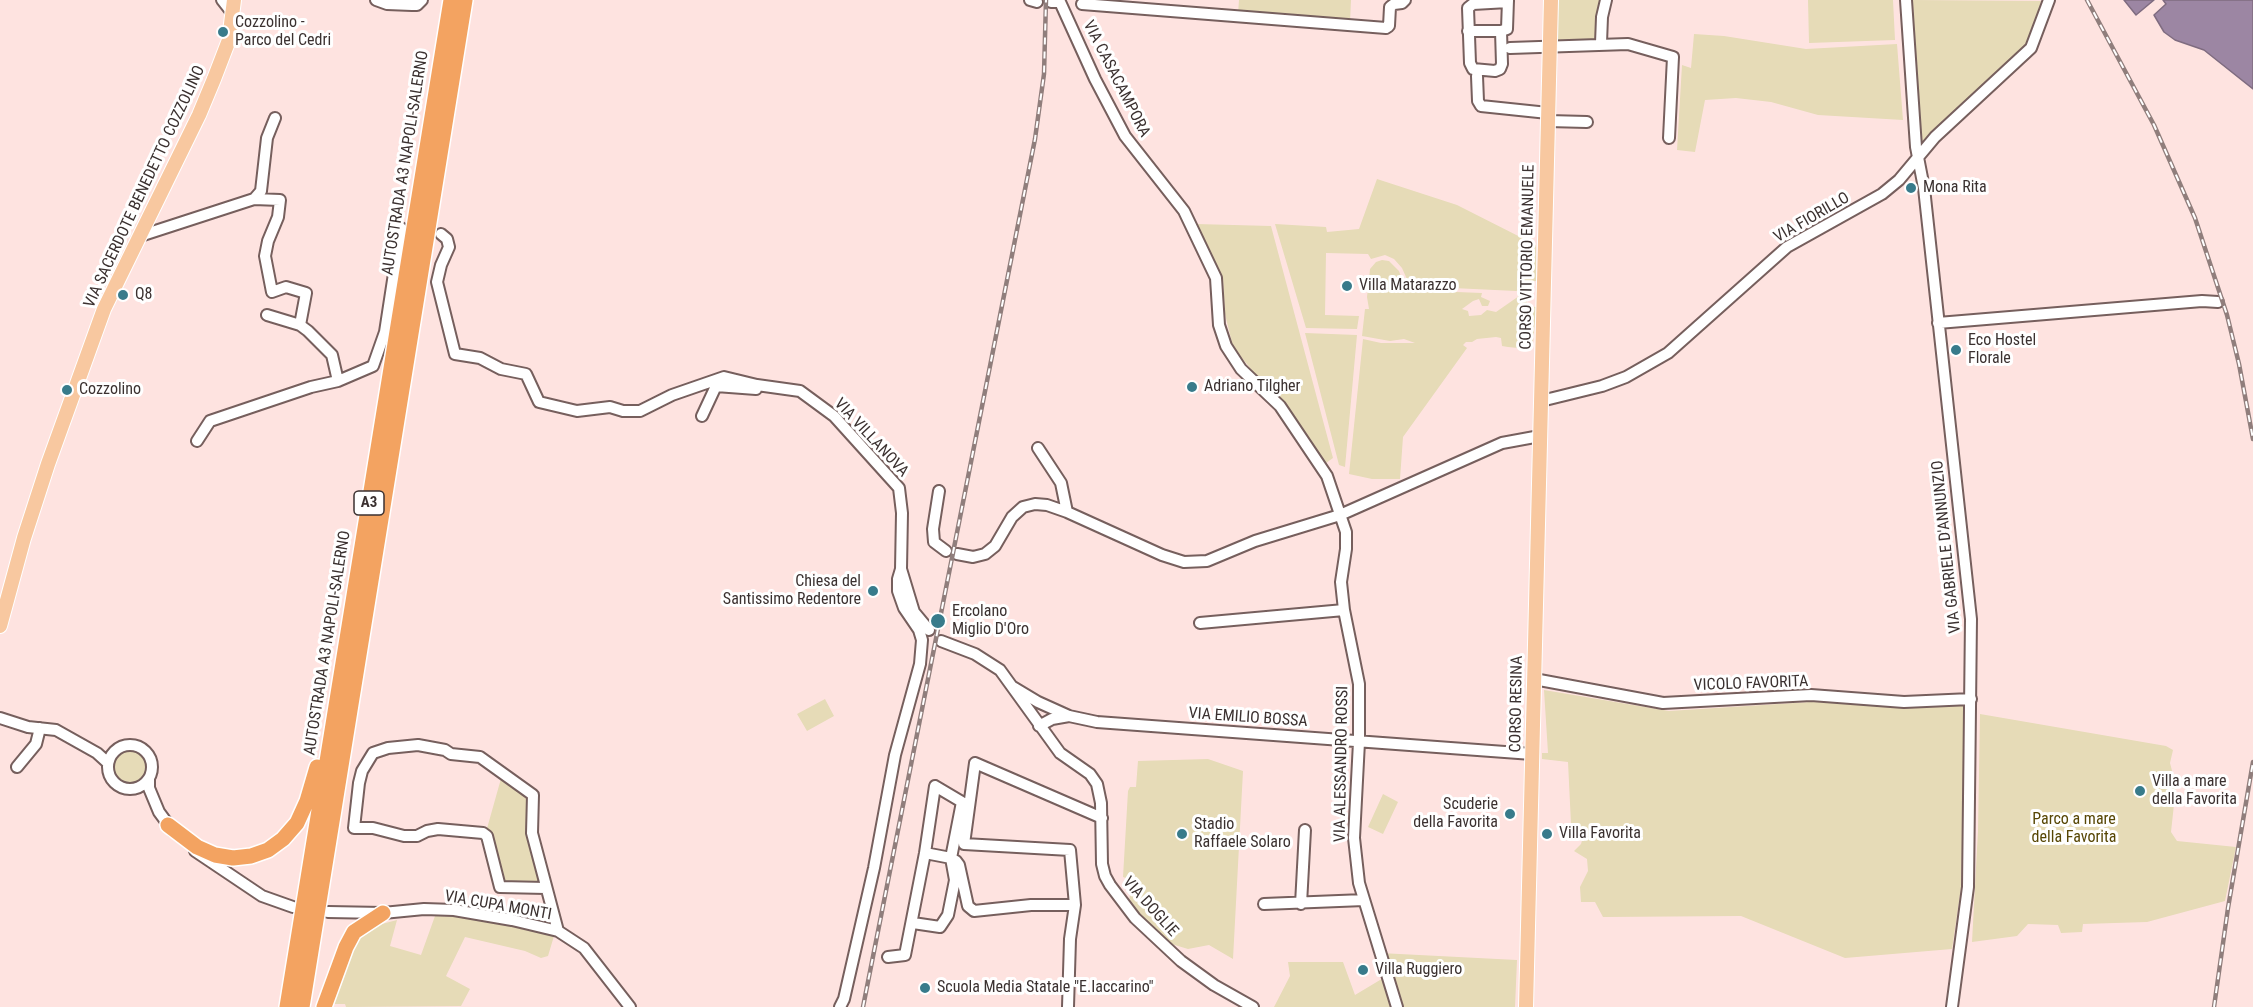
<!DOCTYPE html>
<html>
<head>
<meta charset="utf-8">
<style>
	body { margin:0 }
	canvas { display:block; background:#fee3e0 }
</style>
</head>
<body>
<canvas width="2253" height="1007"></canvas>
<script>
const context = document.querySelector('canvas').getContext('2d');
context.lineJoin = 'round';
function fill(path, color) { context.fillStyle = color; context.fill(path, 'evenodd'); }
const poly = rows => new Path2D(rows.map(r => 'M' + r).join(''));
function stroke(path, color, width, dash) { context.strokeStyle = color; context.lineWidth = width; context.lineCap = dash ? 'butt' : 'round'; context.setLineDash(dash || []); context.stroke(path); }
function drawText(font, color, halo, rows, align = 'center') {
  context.font = font + ' "Roboto Condensed",sans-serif'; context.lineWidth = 6; context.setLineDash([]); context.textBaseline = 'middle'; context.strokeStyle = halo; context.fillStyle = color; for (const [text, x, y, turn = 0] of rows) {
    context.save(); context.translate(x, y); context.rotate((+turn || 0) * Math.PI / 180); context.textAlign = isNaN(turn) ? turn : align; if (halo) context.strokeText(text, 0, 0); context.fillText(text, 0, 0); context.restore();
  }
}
fill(poly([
	[1239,0,1351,0,1350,23,1238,14],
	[1558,0,1603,0,1598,41,1556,41],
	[1808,0,1893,0,1895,40,1809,43],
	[1913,0,2041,1,2031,48,1918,156],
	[1694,34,1724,36,1806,49,1897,44,1903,120,1818,115,1771,102,1736,98,1705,100,1695,152,1677,150,1682,65,1691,68],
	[1377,179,1457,205,1536,245,1536,281,1528,281,1527,288,1516,291,1410,286,1402,268,1394,259,1385,255,1371,259,1368,254,1326,253,1325,315,1359,316,1357,329,1306,328,1275,224,1326,227,1327,232,1359,229],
	[1196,224,1271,226,1333,458,1326,463,1282,399,1255,374,1233,347,1225,314,1223,278],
	[1382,260,1389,261,1399,271,1406,290,1482,293,1481,297,1490,301,1488,306,1482,306,1479,299,1473,301,1462,309,1468,311,1469,316,1481,315,1487,310,1496,312,1519,296,1527,298,1527,306,1536,307,1536,311,1533,342,1523,343,1518,348,1508,347,1502,346,1501,338,1496,337,1477,339,1472,342,1466,342,1463,345,1467,348,1403,437,1400,479,1372,479,1349,474,1363,339,1381,343,1415,343,1404,339,1390,341,1362,336,1365,309,1369,309,1367,297,1370,269,1376,262],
	[1305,333,1357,335,1345,467,1339,465],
	[1544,690,1669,711,1810,702,1966,705,1961,888,1952,949,1845,958,1741,916,1603,917,1595,902,1581,902,1580,887,1588,871,1587,859,1574,851,1581,844,1583,837,1579,824,1571,824,1568,762,1542,759,1542,753,1548,753],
	[825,699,834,716,807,731,797,714],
	[1980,714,2166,746,2173,750,2170,763,2176,786,2171,832,2177,841,2236,847,2225,901,2147,922,2083,924,2082,932,2061,933,2058,925,2028,924,2017,936,1972,942,1978,831],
	'112 767a18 18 0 1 1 36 0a18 18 0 1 1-36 0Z',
	[1208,759,1243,771,1233,959,1209,945,1188,949,1165,942,1129,906,1131,880,1123,877,1128,791,1130,787,1136,787,1138,761],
	[502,775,529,795,530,835,540,886,502,883,486,832],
	[1383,794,1398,802,1383,834,1368,827],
	[435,916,482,917,554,936,548,956,541,958,525,951,465,937,446,976,470,989,461,1006,346,1007,345,1004,330,1004,353,945,360,936,378,925,397,920,390,946,421,955],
	[1380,953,1517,960,1515,1007,1399,1007],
	[1288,962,1343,962,1355,995,1385,977,1393,1007,1274,1007,1290,976]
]), '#e6dbb7');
const water = poly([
	[2124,0,2154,0,2136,15,2124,0],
	[2163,0,2253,0,2253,89,2204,50,2175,40,2164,32,2154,15,2166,4,2163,0]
]);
fill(water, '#9c86a3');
stroke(water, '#7f6c80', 1.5);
const minor = poly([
	[222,0,233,14],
	[376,0,387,4,412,5,417,5,422,0],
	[1030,0,1037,2],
	[1906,0,1916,147,1924,188,1971,619,1968,887,1952,1007],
	[1051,2,1060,2,1095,79,1125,136,1184,211,1216,278,1219,325,1226,346,1241,369,1280,406,1327,476,1346,532,1346,549,1341,582,1344,610,1359,684,1359,742,1354,838,1359,883,1397,1007],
	[1082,4,1386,28,1389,26,1390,7,1394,4,1402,3,1405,0],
	[1468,31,1501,31,1507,29,1508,0],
	[1501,31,1502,64,1500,69,1495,71,1473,69,1470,63,1468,8,1473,4,1508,2],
	[1601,43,1602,17,1606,0],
	[1510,48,1628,44,1673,57,1669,138],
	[1477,76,1478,101,1481,106,1548,113],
	[1548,121,1587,122],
	[254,199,261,191,267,138,275,118],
	[441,234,447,239,449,247,441,265,437,282,455,354,480,358,501,369,526,374,539,402,577,411,610,407,623,411,640,411,672,395,724,377,757,385],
	[140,236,254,199,280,200,278,217,268,241,265,256,272,292,286,287,306,293,300,325],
	[267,315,300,325,308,331,332,355,338,381],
	[1938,323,2202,301,2218,302],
	[1541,401,1602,386,1626,377,1668,353,1787,247,1882,194,1899,180,1935,137,2031,48,2049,0],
	[702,416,716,386,756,389,757,385,800,391,834,416,899,488,902,513,901,569,914,612,929,630],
	[197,441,210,421,311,387,338,381,373,366,385,332,401,228],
	[1038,448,1061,483,1067,512],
	[939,491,933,529,934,542,946,551],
	[957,554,973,557,985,554,995,546,1012,517,1023,507,1035,504,1047,505,1067,512,1162,555,1184,562,1207,561,1255,541,1340,515,1502,443,1540,436],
	[1200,623,1344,610],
	[941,641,975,654,1000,670,1060,753,1090,774,1097,784,1101,803,1102,864,1105,876,1110,885,1135,918,1181,961,1214,985,1253,1007],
	[1534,679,1663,703,1811,695,1904,702,1971,699],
	[1013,687,1038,702,1069,716,1097,722,1532,754],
	[0,718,28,727,56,730,97,753,108,763],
	[1039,726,1052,719,1069,716],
	'108 767a22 22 0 1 1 44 0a22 22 0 1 1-44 0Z',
	[17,767,36,744,40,728],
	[149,779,149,788,159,812,173,831],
	[195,851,262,896,293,907],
	[925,853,951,858,956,861,959,865,968,906,974,911,1031,905,1075,905],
	[546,888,500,887,487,836,483,833,438,829,427,831,417,836,404,836,373,828,354,828,359,783,362,771,373,753,388,748,418,745,445,750,451,754,480,757,533,795,532,833,558,931],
	[1264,904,1364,900],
	[1301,904,1305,830],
	[328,912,383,913,424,909,454,910,512,920,558,931,584,948,630,1007],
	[888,957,905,955,925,853,935,786,962,802,951,858,955,880,948,915,940,927,913,923],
	[840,1007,844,999,874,868,895,755,920,664,922,640,919,630,904,608,898,591,898,579,901,569],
	[1068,1007,1070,939,1075,905,1070,850,964,844,975,763,1102,818]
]);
const major = poly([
	[0,626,24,538,48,464,104,309,199,115,214,79,229,40,234,0],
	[1526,1007,1551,0]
]);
const highway = poly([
	[168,825,197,847,215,855,233,858,251,856,268,850,283,839,297,823,307,801,317,767],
	[287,1007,451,0],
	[302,1007,465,0],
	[324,1007,346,947,354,932,383,913]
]);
stroke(minor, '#765f5d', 14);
stroke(major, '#fff', 16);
stroke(highway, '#fff', 18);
stroke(minor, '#fff', 10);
stroke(major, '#f8c8a0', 14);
stroke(highway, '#f3a361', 15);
const rail = poly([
	[2087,0,2154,125,2195,218,2227,315,2239,364,2253,439],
	[863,1007,1035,139,1044,74,1046,0],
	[2214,1007,2228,908,2253,762]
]);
stroke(rail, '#907e7c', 4.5);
stroke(rail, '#fff', 2, [7]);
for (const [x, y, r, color] of [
	[223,32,6,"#387b8b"],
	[1911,188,6,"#387b8b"],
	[1347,286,6,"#387b8b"],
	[123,295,6,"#387b8b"],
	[1956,350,6,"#387b8b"],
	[1192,387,6,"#387b8b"],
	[67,390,6,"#387b8b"],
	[873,591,6,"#387b8b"],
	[938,621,8,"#387b8b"],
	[2140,791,6,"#387b8b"],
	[1510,814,6,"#387b8b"],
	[1182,834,6,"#387b8b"],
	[1547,834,6,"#387b8b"],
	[1363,970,6,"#387b8b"],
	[925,988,6,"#387b8b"]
]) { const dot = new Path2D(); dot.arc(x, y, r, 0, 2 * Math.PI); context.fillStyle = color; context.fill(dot); stroke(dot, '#fff', 2); }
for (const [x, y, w] of [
	[369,503,30]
]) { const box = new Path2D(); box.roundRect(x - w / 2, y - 12, w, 24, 4.5); context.fillStyle = '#fff'; context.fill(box); stroke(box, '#3b3130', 1.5); }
drawText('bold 15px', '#3b3130', null, [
	["A3",369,503]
]);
drawText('16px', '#3b3130', '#fff', [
	["Cozzolino -",235,23],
	["Parco del Cedri",235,41],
	["Mona Rita",1923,188],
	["Villa Matarazzo",1359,286],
	["Q8",135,295],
	["Eco Hostel",1968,341],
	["Florale",1968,359],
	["Adriano Tilgher",1204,387],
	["Cozzolino",79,390],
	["Chiesa del",861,582,"right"],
	["Santissimo Redentore",861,600,"right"],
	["Ercolano",952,612],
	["Miglio D'Oro",952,630],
	["Villa a mare",2152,782],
	["della Favorita",2152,800],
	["Scuderie",1498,805,"right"],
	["della Favorita",1498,823,"right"],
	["Stadio",1194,825],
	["Raffaele Solaro",1194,843],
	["Villa Favorita",1559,834],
	["Villa Ruggiero",1375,970],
	["Scuola Media Statale \"E.Iaccarino\"",937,988]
], 'left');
drawText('16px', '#3b3130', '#fff', [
	["VIA CASACAMPORA",1116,79,63],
	["AUTOSTRADA A3 NAPOLI-SALERNO",406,163,-81],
	["VIA SACERDOTE BENEDETTO COZZOLINO",145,187,-65],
	["VIA FIORILLO",1812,218,-30],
	["CORSO VITTORIO EMANUELE",1528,257,-89],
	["VIA VILLANOVA",871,438,47],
	["VIA GABRIELE D'ANNUNZIO",1947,547,-96],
	["AUTOSTRADA A3 NAPOLI-SALERNO",328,643,-81],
	["VICOLO FAVORITA",1751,684,-2],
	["CORSO RESINA",1517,704,-89],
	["VIA EMILIO BOSSA",1248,718,4],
	["VIA ALESSANDRO ROSSI",1342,764,-89],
	["VIA CUPA MONTI",498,906,10],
	["VIA DOGLIE",1150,907,48]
]);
drawText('16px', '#574604', '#fff', [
	["Parco a mare",2074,820],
	["della Favorita",2074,838]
]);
</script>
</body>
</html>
